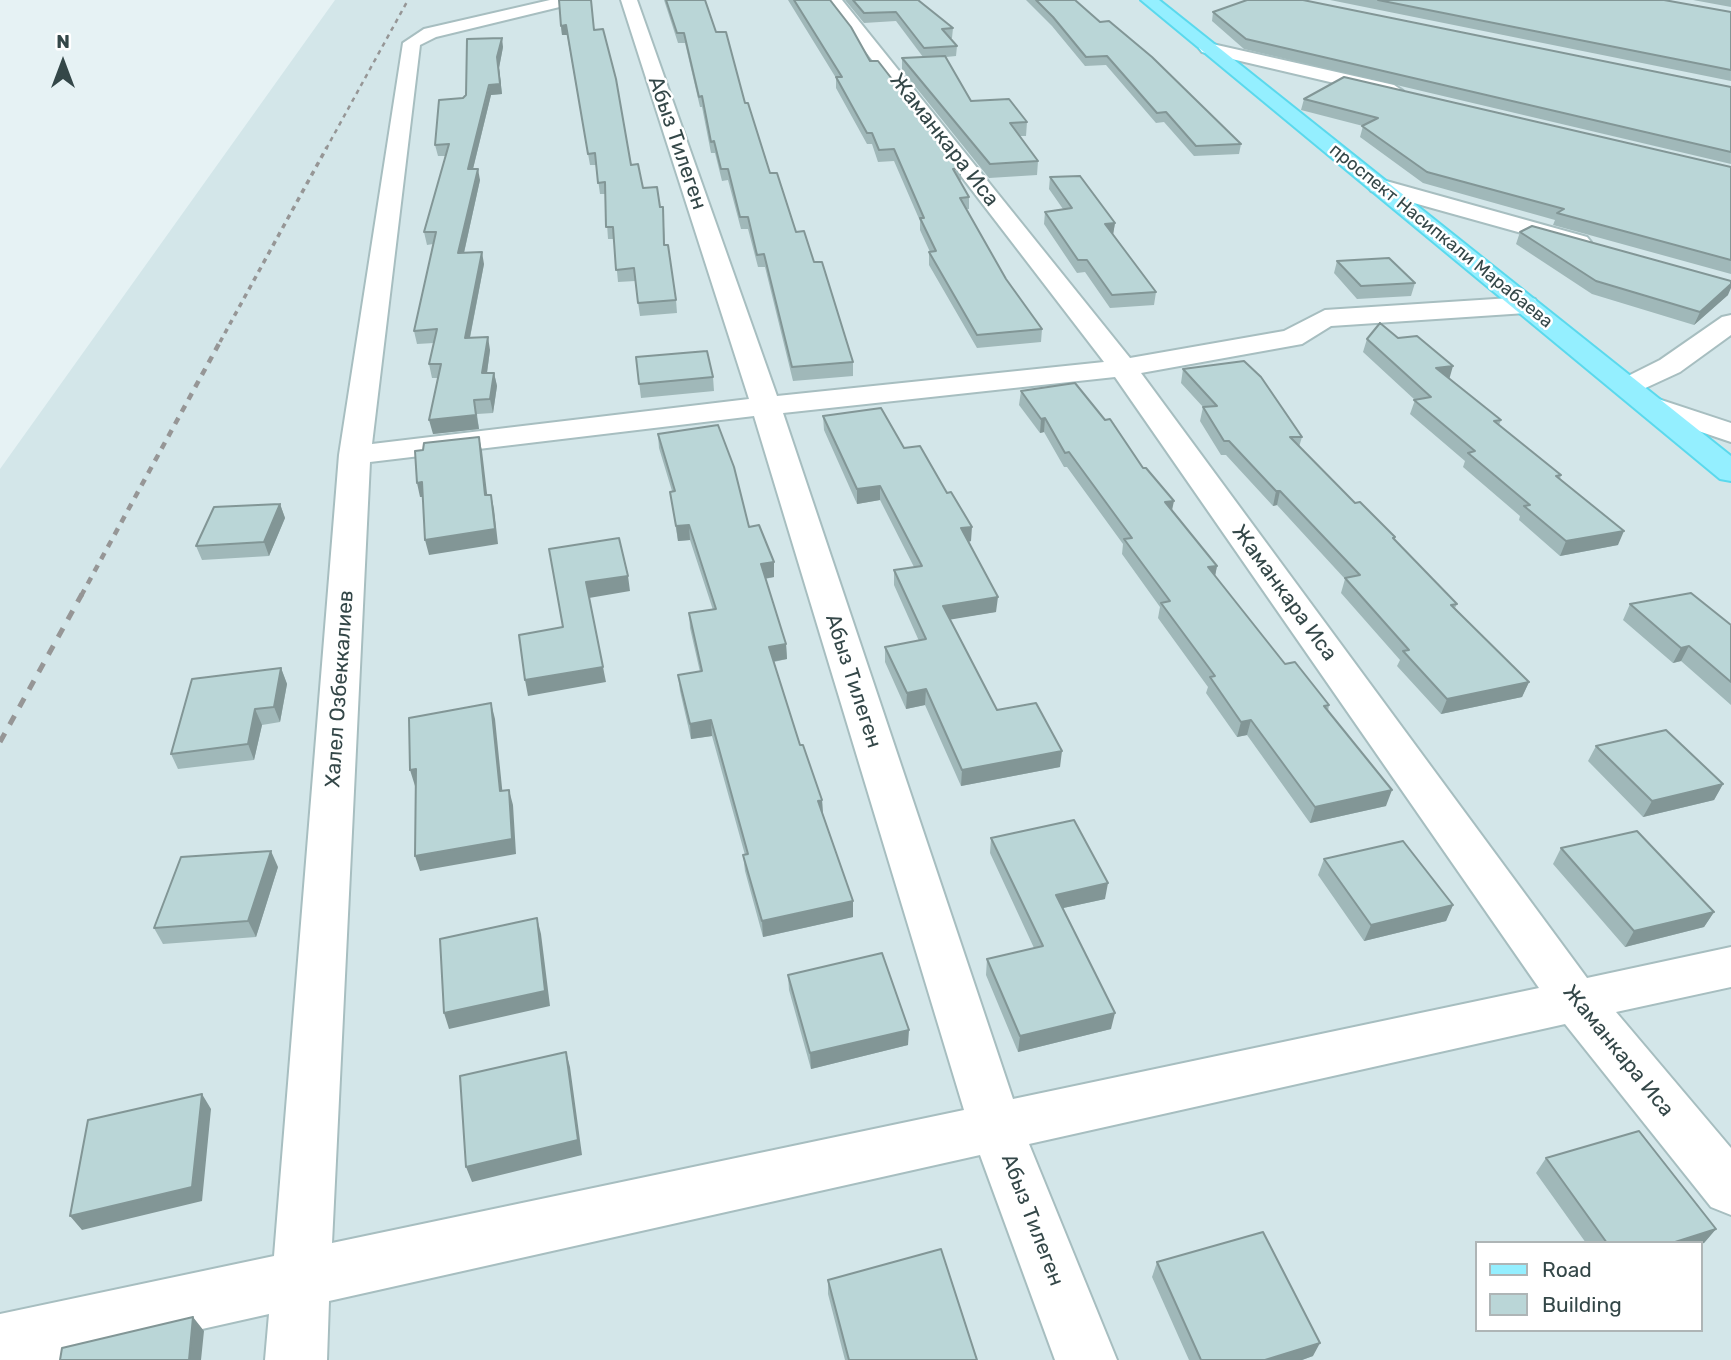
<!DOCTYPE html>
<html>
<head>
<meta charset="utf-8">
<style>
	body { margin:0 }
	#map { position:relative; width:1731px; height:1360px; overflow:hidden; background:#e6f2f4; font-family:Rubik,sans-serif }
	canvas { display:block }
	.legend { position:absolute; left:1475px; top:1241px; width:228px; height:91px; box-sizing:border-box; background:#fff; border:2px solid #aeb5b6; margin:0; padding:9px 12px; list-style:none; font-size:21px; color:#344748 }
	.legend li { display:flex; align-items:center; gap:14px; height:35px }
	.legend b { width:35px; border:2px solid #aeb5b6 }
	.north { position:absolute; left:28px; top:28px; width:70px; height:70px; -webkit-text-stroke:5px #fff; paint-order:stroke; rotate:0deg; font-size:19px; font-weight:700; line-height:28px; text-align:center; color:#344748 }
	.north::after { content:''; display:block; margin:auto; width:24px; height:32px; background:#344748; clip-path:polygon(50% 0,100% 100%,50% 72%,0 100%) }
</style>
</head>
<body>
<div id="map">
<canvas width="1731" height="1360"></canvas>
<ul class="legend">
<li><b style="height:9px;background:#94efff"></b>Road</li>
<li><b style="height:19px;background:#bad6d7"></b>Building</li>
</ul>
<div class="north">N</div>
</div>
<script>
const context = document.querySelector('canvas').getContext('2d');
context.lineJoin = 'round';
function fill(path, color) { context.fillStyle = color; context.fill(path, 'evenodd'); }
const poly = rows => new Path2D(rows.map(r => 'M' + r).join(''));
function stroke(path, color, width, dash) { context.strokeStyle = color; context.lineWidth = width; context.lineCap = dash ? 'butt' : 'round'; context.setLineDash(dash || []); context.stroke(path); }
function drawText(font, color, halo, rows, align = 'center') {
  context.font = font + ' Rubik,sans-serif'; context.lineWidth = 5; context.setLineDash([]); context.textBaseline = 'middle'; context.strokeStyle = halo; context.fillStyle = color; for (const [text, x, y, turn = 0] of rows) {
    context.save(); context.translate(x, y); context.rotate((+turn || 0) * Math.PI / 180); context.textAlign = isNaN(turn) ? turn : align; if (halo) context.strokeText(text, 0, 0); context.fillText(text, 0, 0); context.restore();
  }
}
fill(poly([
	[335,0,1731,0,1731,1360,0,1360,0,469],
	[1477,1243,1701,1243,1701,1330,1477,1330]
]), '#d3e6e9');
const minor = poly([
	[550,0,578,0,576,3,436,37,420,45,372,444,749,399,621,0,637,0,777,396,1104,362,826,0,842,0,1130,358,1284,331,1325,310,1526,297,1535,299,1539,305,1535,311,1526,313,1331,326,1302,344,1141,373,1587,978,1731,947,1731,987,1616,1012,1731,1148,1731,1215,1711,1207,1565,1024,1029,1144,1117,1360,1055,1360,980,1155,329,1301,327,1360,265,1360,269,1314,64,1360,0,1360,0,1314,274,1256,339,455,403,43,424,29,550,0],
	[1115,377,1539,988,1013,1099,783,413,1115,377],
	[754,416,964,1110,332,1243,370,462,754,416],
	[1208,43,1394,85,1403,91,1394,97,1202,52,1199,48,1202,44,1208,43],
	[1379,179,1587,237,1591,242,1587,247,1579,249,1371,191,1368,186,1371,181,1379,179],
	[1731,315,1731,335,1680,372,1628,396,1618,393,1614,387,1618,381,1660,360,1722,317,1731,315],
	[1649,396,1731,423,1731,442,1639,411,1634,405,1639,399,1649,396]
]);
const major = poly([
	[1141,0,1159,0,1731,456,1731,481,1720,479,1141,0]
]);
stroke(minor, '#a7bec0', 4);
stroke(major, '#5ad9ed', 4);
fill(minor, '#fff');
fill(major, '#94efff');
stroke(poly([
	[326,149,408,0]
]), '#969696', 2.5, [4.5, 4.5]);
stroke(poly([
	[220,342,327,147]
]), '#969696', 3.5, [5, 5]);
stroke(poly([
	[81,596,221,340]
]), '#969696', 4.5, [7, 7]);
stroke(poly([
	[0,742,82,594]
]), '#969696', 5, [10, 10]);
fill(poly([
	[664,0,705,0,716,32,745,103,770,173,796,232,814,262,853,362,853,376,793,381,765,267,758,267,748,229,741,229,728,180,722,181,715,153,711,153,702,107,700,107,685,43,678,43],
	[788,0,830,0,870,61,961,168,961,180,959,180,969,197,969,209,966,209,1006,279,1042,329,1041,342,977,348,929,265,929,252,930,252,920,230,920,221,894,161,878,162,872,144,867,144,836,88,836,78],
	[845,0,918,0,953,28,952,38,950,38,957,46,956,56,946,57,971,101,1027,122,1026,136,1020,136,1038,161,1037,175,989,178,902,70,902,58,923,57,896,21,864,23],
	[1026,0,1075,0,1241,144,1239,154,1194,156,1164,122,1156,123,1106,65,1085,66,1052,26],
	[1330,0,1664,0,1731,12,1731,81],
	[1693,0,1731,0,1731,7],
	[1213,12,1731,87,1731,164,1244,49,1212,21],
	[561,26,594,30,631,165,643,188,660,207,663,207,665,245,676,300,677,313,640,316,635,281,618,282,614,239,608,239,605,194,600,194,596,165,590,165,567,35,562,35],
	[503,47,499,68,502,94,491,95,473,169,480,180,464,253,484,264,470,338,490,350,487,373,494,373,497,386,493,413,477,414,479,429,433,434,439,378,432,378,429,364,434,343,417,344,414,331,433,244,427,245,424,232,446,156,438,156,435,145,463,98],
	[1304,99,1731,167,1731,274,1553,225,1555,220,1423,183,1360,137,1363,126,1301,110],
	[1050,177,1115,223,1113,234,1156,292,1154,305,1110,308,1085,272,1077,273,1044,224,1045,212,1063,209,1049,189],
	[1520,232,1728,295,1694,325,1592,294,1516,244],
	[1337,261,1415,283,1411,296,1357,299,1334,273],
	[1367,339,1449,379,1501,420,1499,425,1561,475,1560,479,1618,545,1560,556,1519,520,1520,516,1463,467,1465,461,1410,414,1415,400,1363,352],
	[636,357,713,377,714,391,641,398],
	[1183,369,1302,437,1299,447,1355,503,1395,537,1395,540,1457,604,1455,608,1529,682,1522,697,1441,714,1397,666,1400,660,1341,593,1345,579,1277,505,1273,506,1226,455,1221,455,1200,421,1203,407,1181,383],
	[1021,391,1143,468,1172,510,1217,566,1215,576,1285,664,1329,705,1328,711,1386,806,1310,823,1247,735,1237,737,1206,693,1208,687,1158,618,1160,607,1122,554,1123,544,1067,467,1064,467,1044,432,1040,433,1019,405],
	[823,416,904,448,971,541,969,542,996,612,950,619,997,710,1060,767,961,786,925,705,906,709,885,662,885,647,919,641,894,585,894,570,914,567,880,500,857,504,824,430],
	[658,434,749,527,774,577,765,579,786,644,787,659,774,662,800,745,822,800,823,814,853,901,853,917,763,937,745,871,743,855,745,855,712,736,691,739,680,691,678,675,700,672,690,628,689,613,713,610,690,540,678,541,670,492,672,491,659,448],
	[280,504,285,518,269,556,202,560,196,546],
	[1630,604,1731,625,1731,705,1681,661,1673,663,1623,620],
	[281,668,287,684,280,722,262,725,254,760,178,769,171,754],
	[1596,746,1723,784,1714,800,1643,817,1588,761],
	[991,838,1105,899,1063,908,1111,1029,1018,1052,986,975,987,959,1034,948,990,853],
	[1561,848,1714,912,1704,927,1625,947,1553,864],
	[1324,859,1453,905,1446,921,1364,941,1318,875],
	[278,867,256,937,163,944,154,928],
	[788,975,908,1045,811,1069,789,990],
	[1546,1158,1716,1229,1704,1243,1586,1243,1536,1173],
	[1157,1262,1313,1356,1302,1360,1189,1360,1152,1277],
	[828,1280,977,1360,845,1360,828,1294]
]), '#a0b8b9');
fill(poly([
	[566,25,567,35,562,35,561,26],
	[502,38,503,47,499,68,502,94,491,95,470,181,468,169],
	[478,169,480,180,461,266,458,253],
	[1115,223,1113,235,1105,224],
	[482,252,484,264,467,352,465,338],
	[1731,284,1731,288,1728,295,1694,325,1700,312],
	[488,337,490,350,485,387,482,373],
	[1453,366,1449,380,1436,368],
	[494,373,497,386,493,413,490,399],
	[474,400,479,429,433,434,429,420],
	[1045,418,1044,432,1040,433,1041,419],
	[479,437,482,451,489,510,485,495],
	[422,482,426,497,420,497,417,483],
	[880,486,880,500,857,504,857,489],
	[1276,491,1280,491,1277,505,1273,506],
	[491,495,494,509,498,544,429,555,425,540],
	[1174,501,1171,515,1165,502],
	[280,504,285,518,269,556,264,542],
	[689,525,690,540,678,541,676,526],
	[972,527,971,541,961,543,961,528],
	[1624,531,1618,545,1560,556,1566,541],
	[774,562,774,577,762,579,761,564],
	[1217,566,1214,581,1208,567],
	[628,576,630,591,589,598,586,582],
	[998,597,996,612,942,621,943,606],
	[786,644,787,659,770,662,769,647],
	[1689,646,1681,661,1673,663,1681,648],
	[603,667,606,682,528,696,525,680],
	[281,668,287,684,280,722,274,707],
	[1529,682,1522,697,1441,714,1447,699],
	[926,689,925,705,906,709,907,693],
	[491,703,495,719,504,807,500,791],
	[255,709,262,725,254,760,248,744],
	[711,720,712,736,691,739,690,724],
	[1251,720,1247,735,1237,737,1241,722],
	[1062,751,1060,767,961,786,962,770],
	[416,769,421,785,415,786,410,770],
	[1723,784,1714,800,1643,817,1652,801],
	[509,790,513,805,516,854,420,871,415,856],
	[1392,790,1386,806,1310,823,1315,807],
	[822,800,823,816,818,801],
	[271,851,278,867,256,937,248,921],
	[1108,883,1105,899,1054,910,1056,895],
	[853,901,853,917,763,937,762,921],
	[1453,905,1446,921,1364,941,1371,925],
	[1714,912,1704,927,1625,947,1634,931],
	[537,918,541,934,550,1006,449,1029,444,1013],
	[1115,1013,1111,1029,1018,1052,1020,1036],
	[909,1030,908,1045,811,1069,810,1053],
	[566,1052,570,1067,582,1155,472,1182,466,1167],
	[202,1094,211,1109,202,1201,82,1230,70,1216],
	[1716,1229,1704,1243,1701,1244,1701,1243,1672,1243],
	[193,1317,204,1331,201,1360,189,1360],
	[1320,1343,1313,1356,1302,1360,1265,1360]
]), '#829696');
const building = poly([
	[559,0,591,0,594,30,603,29,616,79,631,165,638,164,643,188,657,187,660,207,663,207,664,245,668,245,676,300,638,303,634,268,616,270,613,227,606,227,605,182,598,183,595,153,588,154,566,25,561,26,559,0],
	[666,0,705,0,716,32,726,32,745,103,748,103,770,173,777,173,796,232,804,231,814,262,822,262,853,362,792,367,764,254,757,255,748,217,740,217,728,169,721,169,714,141,711,142,702,96,699,97,684,33,677,33,666,0],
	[794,0,830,0,851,27,870,61,878,61,961,168,953,169,969,197,960,198,1006,279,1042,329,977,335,929,252,936,251,920,218,924,218,894,149,879,150,872,133,867,133,836,77,842,77,794,0],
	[853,0,918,0,953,28,942,29,957,46,924,48,896,12,864,13,853,0],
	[1036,0,1075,0,1100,22,1109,21,1152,57,1241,144,1196,146,1166,112,1157,113,1107,56,1086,57,1053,17,1036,0],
	[1247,0,1303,0,1731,87,1731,152,1246,39,1213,12,1247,0],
	[1378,0,1664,0,1731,12,1731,70,1378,0],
	[502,38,497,57,500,84,489,85,468,169,478,169,458,253,482,252,465,338,488,337,482,373,494,373,490,399,474,400,476,415,429,420,441,364,429,364,437,329,414,331,436,232,424,232,449,144,435,145,439,100,463,98,466,95,467,39,502,38],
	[945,56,971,101,1009,99,1027,122,1010,123,1038,161,990,164,902,58,945,56],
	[1344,77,1731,167,1731,260,1557,213,1564,209,1427,172,1362,126,1378,118,1304,99,1344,77],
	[1080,176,1115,223,1105,224,1156,292,1112,295,1087,260,1078,260,1045,212,1072,208,1050,177,1080,176],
	[1532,226,1731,281,1731,284,1700,312,1596,281,1520,232,1532,226],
	[1389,258,1415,283,1361,286,1337,261,1389,258],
	[1380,323,1398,338,1417,336,1453,366,1436,368,1501,420,1494,421,1561,475,1556,476,1624,531,1566,541,1524,506,1530,505,1468,453,1475,451,1414,400,1431,397,1367,339,1380,323],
	[707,351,713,377,639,384,636,357,707,351],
	[1244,361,1261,377,1302,437,1290,437,1355,503,1360,502,1395,537,1393,538,1457,604,1451,605,1529,682,1447,699,1403,651,1409,650,1345,578,1360,575,1280,491,1276,491,1229,441,1224,441,1203,407,1217,406,1183,369,1244,361],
	[1075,383,1105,420,1110,419,1143,468,1146,468,1174,501,1165,502,1217,566,1208,567,1285,664,1295,662,1329,705,1324,706,1392,790,1315,807,1251,720,1241,722,1210,677,1215,676,1161,603,1170,601,1124,539,1132,538,1069,452,1065,453,1045,418,1041,419,1021,391,1075,383],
	[881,408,904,448,920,446,947,493,951,492,972,527,961,528,998,597,943,606,997,710,1036,703,1062,751,962,770,926,689,907,693,885,647,926,639,894,570,922,566,880,486,857,489,823,416,881,408],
	[718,425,734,467,749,527,759,525,774,562,761,564,786,644,769,647,800,745,803,745,822,800,818,801,853,901,762,921,743,855,748,854,711,720,690,724,678,675,702,671,689,613,716,609,689,525,676,526,670,492,675,491,658,434,718,425],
	[479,437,485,495,491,495,495,529,425,540,422,482,417,483,415,451,423,450,424,443,479,437],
	[280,504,264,542,196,546,214,507,280,504],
	[619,538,628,576,586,582,603,667,525,680,519,635,563,627,549,549,619,538],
	[1691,593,1731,625,1731,682,1689,646,1681,648,1630,604,1691,593],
	[281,668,274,707,255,709,248,744,171,754,192,679,281,668],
	[491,703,500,791,509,790,512,839,415,856,416,769,410,770,409,718,491,703],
	[1666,730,1723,784,1652,801,1596,746,1666,730],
	[1074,820,1108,883,1056,895,1115,1013,1020,1036,987,959,1043,946,991,838,1074,820],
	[1637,831,1714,912,1634,931,1561,848,1637,831],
	[1403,841,1453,905,1371,925,1324,859,1403,841],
	[271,851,248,921,154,928,181,857,271,851],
	[537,918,545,991,444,1013,440,939,537,918],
	[882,953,909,1030,810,1053,788,975,882,953],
	[566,1052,578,1140,466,1167,460,1076,566,1052],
	[202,1094,192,1187,70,1216,88,1120,202,1094],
	[1639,1131,1716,1229,1672,1243,1607,1243,1546,1158,1639,1131],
	[1263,1232,1320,1343,1265,1360,1201,1360,1157,1262,1263,1232],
	[941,1249,977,1360,849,1360,828,1280,941,1249],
	[193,1317,189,1360,60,1360,62,1348,193,1317]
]);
fill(building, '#bad6d7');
stroke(building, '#829696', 2);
drawText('18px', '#344748', '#fff', [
	["проспект Насипкали Марабаева",1441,236,39]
]);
drawText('21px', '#344748', '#fff', [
	["Жаманкара Иса",944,140,52],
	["Абыз Тилеген",677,143,71],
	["Жаманкара Иса",1284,593,54],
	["Абыз Тилеген",853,681,72],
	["Халел Озбеккалиев",340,689,-86],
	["Жаманкара Иса",1618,1051,51],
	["Абыз Тилеген",1032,1220,69]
]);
</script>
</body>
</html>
